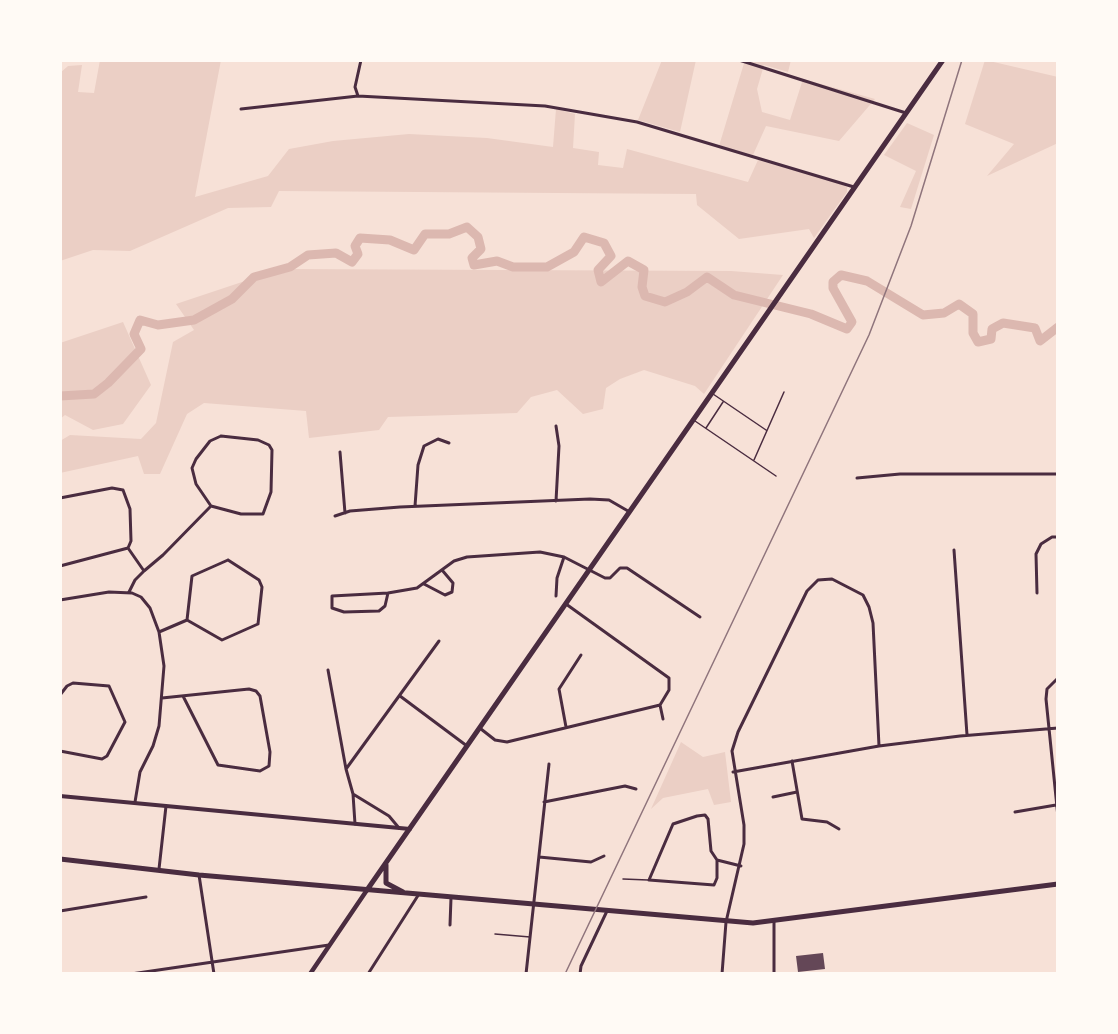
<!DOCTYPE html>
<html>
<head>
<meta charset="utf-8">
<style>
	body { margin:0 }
	#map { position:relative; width:1118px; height:1034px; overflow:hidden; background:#f7e1d7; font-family:"Noto Sans",sans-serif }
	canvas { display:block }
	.frame { position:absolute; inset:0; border:62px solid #fffaf5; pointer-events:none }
</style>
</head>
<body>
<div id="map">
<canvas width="1118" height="1034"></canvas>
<div class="frame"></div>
</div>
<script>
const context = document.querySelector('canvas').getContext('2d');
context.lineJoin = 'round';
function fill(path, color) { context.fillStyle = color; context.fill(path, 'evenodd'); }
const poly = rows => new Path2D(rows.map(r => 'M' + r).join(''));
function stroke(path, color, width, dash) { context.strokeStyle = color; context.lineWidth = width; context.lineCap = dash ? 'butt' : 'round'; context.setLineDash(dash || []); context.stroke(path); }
fill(poly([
	[100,60,221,60,195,197,268,176,289,149,333,141,409,134,487,138,553,147,556,109,575,114,573,148,599,152,598,165,623,168,627,149,748,182,758,160,833,181,847,187,847,192,814,238,809,229,739,239,697,205,696,194,279,191,271,207,228,208,130,251,93,250,60,261,60,73,68,66,82,65,78,92,94,93],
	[662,60,696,60,680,132,638,120],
	[745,60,791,60,788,72,764,65,757,89,762,112,790,120,803,79,875,99,839,141,766,126,753,155,719,146],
	[985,60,1058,77,1058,143,987,176,1014,144,965,124],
	[907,123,934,135,911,209,900,207,916,171,884,155],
	[281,269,731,271,783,275,704,394,695,386,644,370,620,379,606,388,603,409,583,414,557,390,531,397,517,413,388,417,379,430,309,438,306,411,204,403,187,414,160,474,144,474,138,456,60,473,60,441,70,435,141,439,156,423,173,342,194,330,176,304],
	[123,322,151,385,123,424,93,430,65,415,60,419,60,343],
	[681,742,703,757,725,752,731,802,714,805,708,789,663,798,651,809]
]), '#ebcfc5');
stroke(poly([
	[60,396,94,394,108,383,141,349,134,334,140,320,158,325,194,320,232,299,254,277,290,267,308,255,336,253,352,262,358,254,355,246,360,238,390,240,414,250,425,234,449,234,467,227,478,237,481,249,472,258,474,265,497,261,513,267,547,267,574,252,584,237,604,243,611,256,598,270,601,282,628,261,644,270,642,287,645,296,665,302,687,292,707,277,734,295,811,314,847,329,852,322,833,288,833,282,841,275,867,281,923,315,944,313,959,304,973,314,973,333,978,342,991,339,992,329,1003,323,1035,328,1040,341,1058,327]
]), '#dcb8b0', 9);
fill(poly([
	[823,953,825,969,798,972,796,956]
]), '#644757');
stroke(poly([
	[713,394,766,430],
	[695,421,776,476],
	[706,428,723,402],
	[754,460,784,392],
	[623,879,648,880],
	[495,934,530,937]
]), '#4a2c40', 1.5);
stroke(poly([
	[739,60,906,113],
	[358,96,355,87,361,60],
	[241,109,358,96,545,106,637,122,854,187],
	[556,426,559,446,556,501],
	[221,436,258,440,269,445,272,450,271,492,263,514,241,514,211,506,196,484,192,468,196,459,210,441,221,436],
	[340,452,345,513],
	[857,478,900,474,1058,474],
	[60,498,112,488,123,490,130,509,131,541,128,548],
	[415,506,418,465,424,446,438,439,449,443],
	[335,516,350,511,400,507,590,499,609,500,628,511],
	[128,548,144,571],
	[954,550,967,735],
	[228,560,259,580,262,587,258,624,222,640,187,620,192,576,228,560],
	[60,566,128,548],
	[424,584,445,595,452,592,453,583,442,570],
	[129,592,135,580,144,571,163,555,211,506],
	[388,593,417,588,454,561,467,557,540,552,564,557,605,578,610,578,620,568,627,568,700,617],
	[388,593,385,606,379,611,344,612,332,608,332,596,388,593],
	[1037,593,1036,554,1041,544,1052,537,1058,537],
	[556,596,557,578,564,557],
	[60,600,109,592,132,593,141,597,150,608,159,632,164,666,159,726,153,746,140,772,135,802],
	[566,604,669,678,669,690,660,705,663,719],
	[159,632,187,620],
	[328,670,346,769,353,794,355,824],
	[1058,678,1047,689,1046,699,1058,817],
	[60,695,67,686,73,683,109,686,125,722,107,756,102,759,60,751],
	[400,696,467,746],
	[162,698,249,689,256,691,260,696,270,752,269,766,260,771,218,765,183,696],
	[566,727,559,689,581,655],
	[481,729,495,740,507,742,660,705],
	[792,761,802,819,827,822,839,829],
	[346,769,439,641],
	[733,772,879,746,960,736,1058,728],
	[353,794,389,816,399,828],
	[773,797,797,792],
	[544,802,625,786,636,789],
	[1015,812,1056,805],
	[539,857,591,862,604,856],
	[717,860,717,878,714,885,649,880,673,824,697,816,705,815,708,819,711,851,717,860,741,866],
	[159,869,166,806],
	[199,875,214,974],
	[60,911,146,897],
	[450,925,451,898],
	[131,974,329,945],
	[368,974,419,894],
	[526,974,549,764],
	[580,974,581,966,607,911],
	[722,974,726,922,744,844,744,825,732,751,738,732,807,591,818,580,832,579,863,595,869,607,873,623,879,746],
	[774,974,774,921]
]), '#4a2c40', 3);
stroke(poly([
	[60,796,410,829]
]), '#4a2c40', 4);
stroke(poly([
	[310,974,367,890]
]), '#4a2c40', 4.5);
stroke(poly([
	[60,859,199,875,753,923,1058,884],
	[386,865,386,883,403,892],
	[367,890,943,60]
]), '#4a2c40', 5);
stroke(poly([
	[565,974,869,335,911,226,962,60]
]), '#8f747c', 1.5);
</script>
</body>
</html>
